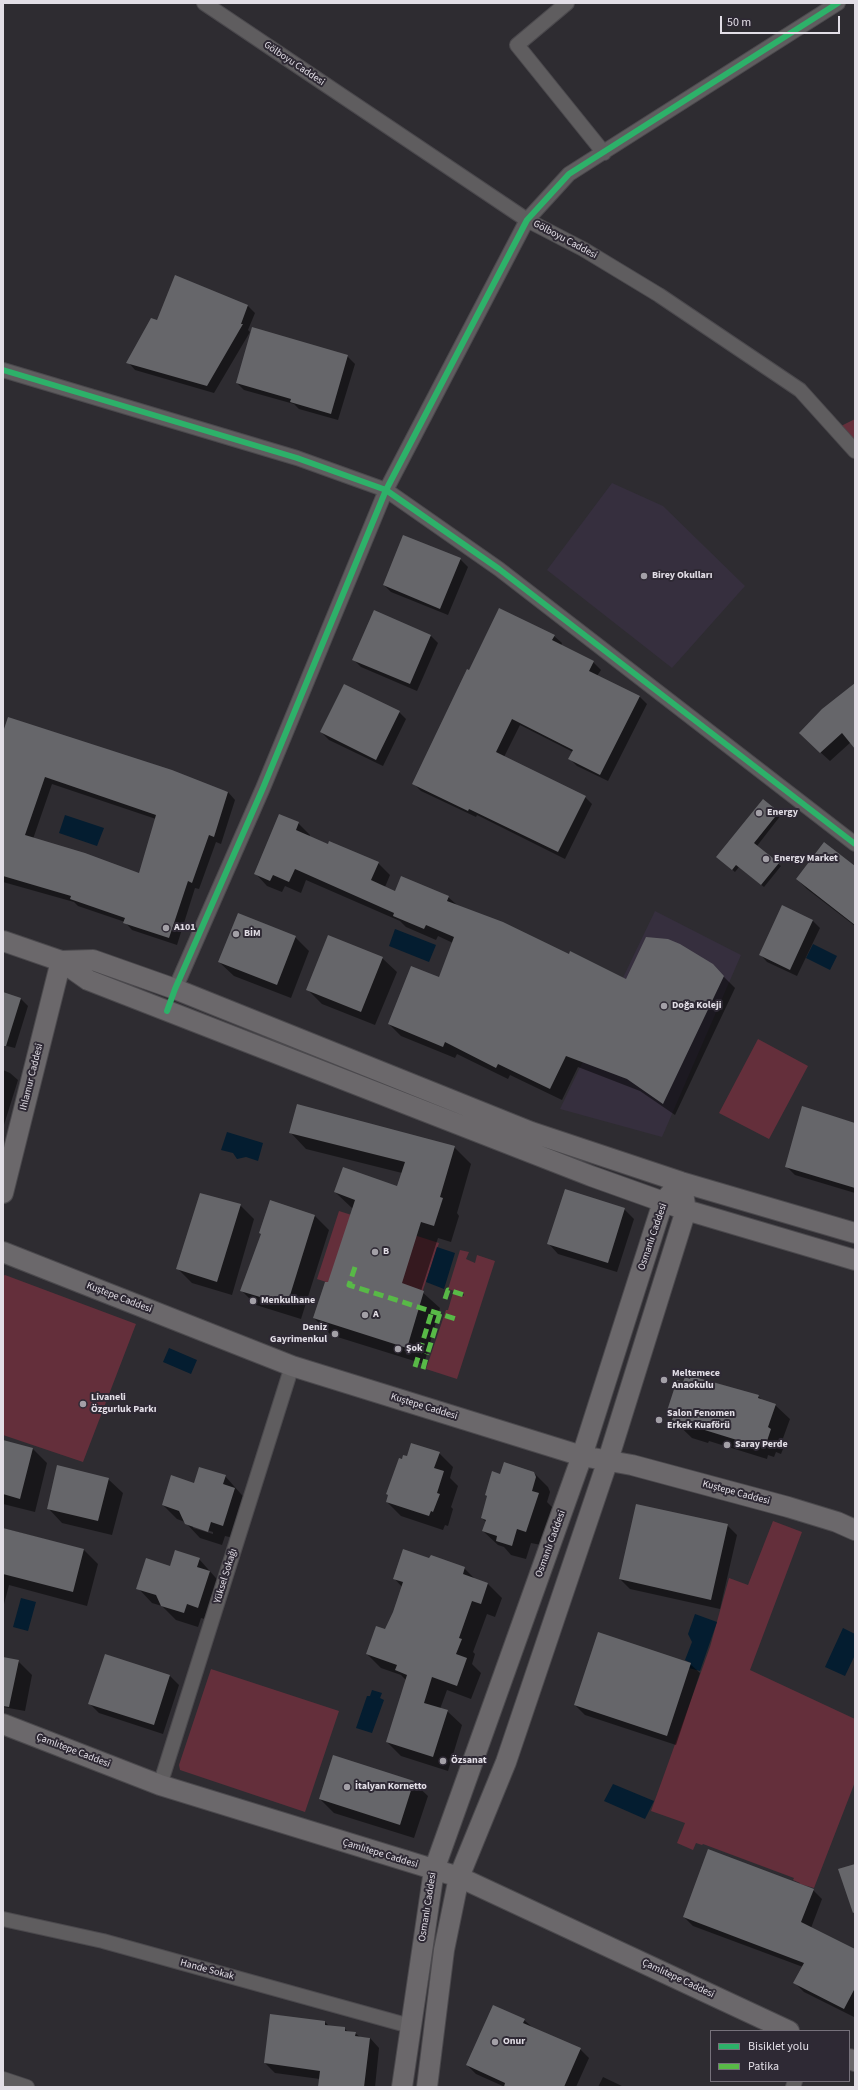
<!DOCTYPE html>
<html>
<head>
<meta charset="utf-8">
<style>
	body { margin:0 }
	#map { position:relative; width:858px; height:2090px; overflow:hidden; background:#2e2c31; font-family:"Source Sans 3",sans-serif }
	canvas { display:block }
	.frame { position:absolute; inset:0; border:4px solid #e2dee6; pointer-events:none }
	.legend { position:absolute; left:710px; top:2030px; width:140px; height:52px; box-sizing:border-box; background:#2e2934; border:1px solid #76717b; margin:0; padding:5px 7px; list-style:none; font-size:12px; color:#e2dee6 }
	.legend li { display:flex; align-items:center; gap:8px; height:20px }
	.legend b { width:20px; border:1px solid #76717b }
	.scale { position:absolute; left:720px; top:16px; width:120px; height:18px; box-sizing:border-box; border:2px solid #e2dee6; border-top:0; padding-left:5px; font-size:12px; line-height:14px; white-space:nowrap; color:#e2dee6; -webkit-text-stroke:3px #2e2934; paint-order:stroke }
</style>
</head>
<body>
<div id="map">
<canvas width="858" height="2090"></canvas>
<div class="frame"></div>
<ul class="legend">
<li><b style="height:5px;background:#2db169"></b>Bisiklet yolu</li>
<li><b style="height:5px;background:#58b947"></b>Patika</li>
</ul>
<div class="scale">50 m</div>
</div>
<script>
const context = document.querySelector('canvas').getContext('2d');
context.lineJoin = 'round';
function fill(path, color) { context.fillStyle = color; context.fill(path, 'evenodd'); }
const poly = rows => new Path2D(rows.map(r => 'M' + r).join(''));
function stroke(path, color, width, dash) { context.strokeStyle = color; context.lineWidth = width; context.lineCap = dash ? 'butt' : 'round'; context.setLineDash(dash || []); context.stroke(path); }
function drawText(font, color, halo, rows, align = 'center') {
  context.font = font + ' "Source Sans 3",sans-serif'; context.lineWidth = 4; context.setLineDash([]); context.textBaseline = 'middle'; context.strokeStyle = halo; context.fillStyle = color; for (const [text, x, y, turn = 0] of rows) {
    context.save(); context.translate(x, y); context.rotate((+turn || 0) * Math.PI / 180); context.textAlign = isNaN(turn) ? turn : align; if (halo) context.strokeText(text, 0, 0); context.fillText(text, 0, 0); context.restore();
  }
}
fill(poly([
	[612,483,663,506,745,586,672,668,547,570],
	[655,911,741,955,662,1137,560,1109]
]), '#362f3e');
fill(poly([
	[855,419,855,451,835,429],
	[758,1039,808,1066,769,1139,719,1113],
	[339,1211,439,1243,423,1290,418,1312,317,1279],
	[460,1250,469,1252,466,1259,475,1263,477,1255,495,1261,457,1379,426,1369,446,1310,448,1310,453,1293,464,1296,464,1294,448,1289],
	[5,1275,136,1324,83,1462,3,1435,3,1276],
	[773,1521,802,1532,750,1670,855,1719,855,1782,814,1888,800,1884,800,1883,793,1880,794,1878,703,1844,702,1845,696,1843,693,1850,677,1843,685,1823,651,1811,710,1647,729,1578,748,1585],
	[211,1669,339,1711,305,1812,180,1770,179,1765]
]), '#642f3b');
fill(poly([
	[65,815,104,828,97,846,59,833],
	[395,929,436,945,429,962,389,946],
	[813,944,837,956,830,970,806,958],
	[227,1132,263,1143,258,1161,246,1157,237,1159,233,1153,221,1150],
	[437,1247,455,1253,444,1289,426,1282],
	[169,1348,197,1360,191,1374,163,1362],
	[21,1598,36,1602,28,1631,13,1627],
	[695,1614,717,1622,700,1671,689,1668,691,1663,685,1660,692,1642,688,1634],
	[843,1628,855,1634,855,1655,845,1676,825,1667],
	[372,1690,382,1693,380,1698,384,1700,372,1733,356,1728,367,1696,370,1696],
	[613,1784,654,1801,645,1819,604,1801]
]), '#041d30');
fill(poly([
	[176,276,248,306,255,313,248,330,250,332,214,393,135,370,128,362,157,322],
	[347,356,355,364,338,420,299,409,294,404,244,390,237,383],
	[460,559,468,567,448,615,391,592,384,585],
	[499,609,554,636,562,643,561,646,593,662,601,670,597,676,640,697,647,704,608,781,577,766,570,759,573,752,520,725,504,757,585,797,592,804,565,859,477,815,476,817,421,791,414,784],
	[430,635,438,643,417,691,361,667,354,660],
	[855,684,855,747,851,742,830,761,809,742],
	[399,712,406,719,383,766,329,740,321,732],
	[3,736,228,792,235,800,221,844,216,842,199,889,195,888,177,945,132,930,125,922,78,906,74,902,3,882],
	[52,784,156,819,140,875,33,839],
	[763,800,781,815,757,846,781,866,764,887,739,867,735,872,720,859],
	[298,823,310,835,309,837,378,863,390,875,385,887,396,892,448,897,457,905,626,980,712,965,735,988,675,1115,640,1091,578,1067,562,1100,510,1075,508,1079,457,1054,455,1058,401,1036,389,1024,440,979,453,943,438,936,436,940,406,927,400,921,306,880,301,893,285,886,282,892,267,886,256,874],
	[855,867,855,926,807,889,797,879],
	[782,907,813,921,820,928,797,976,767,962,760,954],
	[295,937,309,951,291,998,234,976,219,962],
	[382,958,397,972,375,1025,322,1004,308,990],
	[3,993,20,998,28,1006,15,1048,3,1045],
	[3,1070,10,1073,18,1080,3,1128],
	[803,1108,855,1123,855,1193,795,1175,786,1166],
	[290,1132,454,1147,471,1164,457,1213,459,1216,451,1242,438,1238,421,1291,440,1308,424,1364,331,1335,314,1318,328,1284,353,1209,335,1192,398,1188,402,1173,306,1149],
	[240,1205,254,1219,232,1295,192,1283,178,1269],
	[624,1209,634,1219,617,1272,558,1254,549,1244],
	[315,1216,329,1230,301,1319,256,1305,242,1291],
	[684,1383,758,1396,762,1400,775,1405,790,1419,782,1441,785,1444,781,1454,776,1452,774,1457,768,1455,767,1459,709,1441,708,1443,692,1438,667,1414],
	[3,1441,33,1449,47,1463,35,1512,3,1504],
	[439,1453,453,1467,450,1478,458,1486,451,1507,453,1509,448,1526,445,1525,443,1530,401,1516,387,1502,403,1460,407,1457],
	[533,1472,548,1487,550,1492,547,1502,553,1508,541,1545,531,1543,526,1559,511,1555,504,1547,498,1545,483,1531,486,1522,482,1518,488,1497,486,1495,501,1475],
	[225,1476,249,1503,238,1539,225,1536,222,1545,200,1538,185,1522,177,1519,163,1505,195,1484],
	[193,1526,213,1532,213,1534,193,1528],
	[108,1479,123,1493,112,1535,62,1523,48,1508],
	[727,1525,737,1535,720,1609,630,1589,620,1579],
	[3,1528,84,1550,98,1564,87,1606,9,1585,3,1608],
	[199,1559,223,1586,212,1621,201,1618,198,1627,176,1620,162,1606,152,1603,138,1588,171,1567],
	[429,1559,464,1568,475,1579,488,1584,502,1598,495,1617,487,1614,473,1652,475,1654,472,1664,481,1673,471,1699,447,1690,440,1709,447,1711,462,1725,448,1771,401,1756,387,1742,406,1680,401,1675,381,1668,367,1654,386,1630,394,1612,402,1587,394,1578],
	[3,1658,18,1661,32,1675,25,1711,3,1707],
	[690,1664,700,1673,676,1745,585,1715,575,1705],
	[170,1676,179,1685,163,1734,99,1713,90,1704],
	[413,1782,428,1796,414,1838,334,1813,320,1799],
	[813,1890,822,1899,811,1928,855,1950,854,2017,804,1992,795,1983,803,1967,693,1926,684,1917],
	[524,2020,532,2027,580,2049,589,2058,576,2087,505,2087,476,2074,467,2065],
	[325,2022,329,2026,344,2028,348,2032,355,2033,360,2037,370,2038,379,2048,375,2087,319,2087,320,2079,275,2073,265,2063],
	[603,2077,624,2087,598,2087]
]), '#0007');
fill(poly([
	[175,275,248,305,241,324,243,324,207,386,126,363,151,318,157,320],
	[252,327,348,355,331,414,290,402,291,399,236,383],
	[403,535,461,558,440,609,383,585],
	[499,608,555,635,552,640,594,661,589,671,640,696,600,775,568,759,573,750,512,719,496,752,586,796,558,852,469,809,468,811,412,784,467,669,469,670],
	[374,610,431,635,410,684,352,660],
	[855,683,855,749,842,733,820,753,799,733,822,709],
	[344,684,400,711,376,760,320,732],
	[8,717,172,770,228,792,214,837,209,835,192,883,188,881,169,938,123,923,125,918,70,899,71,896,3,876,3,732],
	[45,777,156,815,139,873,85,853,25,835],
	[763,799,779,812,754,843,779,863,761,885,736,865,732,870,716,857],
	[279,814,299,822,296,830,328,844,329,841,379,862,371,880,395,891,401,876,449,896,447,901,503,922,569,954,570,951,626,979,646,937,668,939,680,944,713,964,724,976,663,1104,627,1079,566,1056,550,1089,498,1064,496,1068,445,1042,443,1047,388,1024,411,966,439,977,454,937,426,925,424,929,393,916,394,913,295,869,289,882,273,875,270,881,254,874],
	[824,842,855,866,855,925,796,879],
	[782,905,813,920,790,970,759,955],
	[238,913,296,936,277,985,218,962],
	[328,935,383,957,361,1012,306,990],
	[3,992,21,998,6,1046,3,1046],
	[297,1104,455,1146,440,1197,443,1198,434,1226,421,1222,402,1283,424,1291,407,1348,313,1318,325,1282,328,1282,355,1200,334,1192,343,1167,397,1186,405,1162,289,1133],
	[802,1106,855,1123,855,1188,785,1167],
	[565,1189,625,1208,608,1263,547,1244],
	[200,1193,241,1204,217,1282,176,1269],
	[270,1200,315,1215,287,1305,240,1291,261,1234,259,1233],
	[691,1376,759,1395,758,1398,776,1404,768,1427,771,1429,767,1441,761,1439,760,1443,754,1441,753,1445,695,1427,694,1429,677,1424,677,1422,672,1420,673,1417,666,1414,677,1380,683,1382,685,1377,690,1379],
	[3,1440,33,1448,20,1499,3,1494],
	[411,1443,440,1452,434,1468,444,1471,437,1493,440,1494,433,1512,431,1511,429,1516,386,1502,388,1495,386,1494,399,1458,402,1459,403,1455,407,1456],
	[504,1462,534,1472,536,1477,532,1491,539,1493,526,1532,517,1529,512,1546,496,1541,497,1536,482,1531,486,1520,481,1518,487,1496,485,1495,492,1471,500,1474],
	[57,1465,109,1478,98,1521,47,1509],
	[199,1467,226,1475,223,1484,235,1488,223,1526,211,1522,208,1532,185,1524,179,1511,162,1505,171,1475,194,1483],
	[636,1504,728,1524,711,1600,619,1579],
	[3,1528,84,1549,73,1592,3,1574],
	[403,1549,429,1558,431,1555,465,1567,463,1574,488,1583,481,1604,472,1601,459,1638,462,1639,456,1654,467,1658,457,1686,432,1677,424,1703,448,1710,433,1757,386,1742,407,1675,395,1670,397,1665,366,1654,376,1626,385,1629,393,1612,403,1582,393,1579],
	[175,1550,200,1558,197,1567,210,1571,198,1608,187,1604,184,1613,161,1606,156,1595,136,1589,146,1558,170,1566],
	[598,1632,691,1663,667,1736,574,1705],
	[105,1654,170,1675,154,1725,88,1704],
	[3,1657,19,1660,9,1707,3,1706],
	[333,1755,414,1781,400,1825,319,1799],
	[708,1849,814,1889,801,1922,855,1949,855,1988,844,2009,793,1983,804,1963,683,1917],
	[855,1864,855,1912,853,1913,838,1869],
	[493,2005,525,2019,523,2023,581,2048,564,2087,504,2087,505,2083,466,2065],
	[270,2014,325,2021,325,2025,345,2027,345,2031,356,2032,355,2036,370,2038,364,2087,318,2087,320,2071,264,2063]
]), '#66666a');
const street = poly([
	[204,3,527,220,583,249,659,295,800,390,855,451],
	[567,3,517,45,604,153],
	[3,370,297,458,386,490,499,569,855,844],
	[175,989,263,788,386,490,527,220,569,174,838,3],
	[160,1785,292,1366],
	[3,1919,103,1941,410,2026],
	[3,2079,27,2087],
	[793,2087,795,2081]
]);
const secondary = poly([
	[3,941,61,961,88,980,591,1176,686,1210,855,1260],
	[61,961,93,960,175,989,531,1132,681,1182,855,1233],
	[3,1193,61,961],
	[3,1252,292,1366,582,1456,632,1465,788,1507,837,1522,855,1530],
	[3,1724,160,1785,459,1877,789,2031],
	[849,2059,855,2061],
	[402,2087,434,1870,582,1456,663,1202,681,1182],
	[427,2087,444,1950,459,1877,506,1762,608,1460,686,1210,681,1182]
]);
stroke(street, '#4b494d', 16);
stroke(secondary, '#4b494d', 22);
stroke(street, '#5f5d5f', 14);
stroke(secondary, '#6b686b', 20);
stroke(poly([
	[355,1267,349,1285,459,1320],
	[445,1299,448,1290,464,1295],
	[428,1352,440,1313],
	[415,1367,432,1311],
	[423,1369,427,1354]
]), '#58b947', 5, [10, 5]);
stroke(poly([
	[3,370,297,458,386,490,499,569,855,844],
	[167,1011,175,989,263,788,386,490,527,220,569,174,838,3]
]), '#2db169', 6);
for (const [x, y, r, color] of [
	[644,576,4,"#a3a0a7"],
	[759,813,4,"#a3a0a7"],
	[766,859,4,"#a3a0a7"],
	[166,928,4,"#a3a0a7"],
	[236,934,4,"#a3a0a7"],
	[664,1006,4,"#a3a0a7"],
	[375,1252,4,"#a3a0a7"],
	[253,1301,4,"#a3a0a7"],
	[365,1315,4,"#a3a0a7"],
	[335,1334,4,"#a3a0a7"],
	[398,1349,4,"#a3a0a7"],
	[664,1380,4,"#a3a0a7"],
	[83,1404,4,"#a3a0a7"],
	[659,1420,4,"#a3a0a7"],
	[727,1445,4,"#a3a0a7"],
	[443,1761,4,"#a3a0a7"],
	[347,1787,4,"#a3a0a7"],
	[495,2042,4,"#a3a0a7"]
]) { const dot = new Path2D(); dot.arc(x, y, r, 0, 2 * Math.PI); context.fillStyle = color; context.fill(dot); stroke(dot, '#2e2934', 1.5); }
drawText('10px', '#e2dee6', '#2e2934', [
	["Gölboyu Caddesi",294,64,34],
	["Gölboyu Caddesi",565,240,28],
	["Ihlamur Caddesi",32,1077,-76],
	["Osmanlı Caddesi",653,1237,-71],
	["Kuştepe Caddesi",119,1298,21],
	["Kuştepe Caddesi",424,1407,17],
	["Kuştepe Caddesi",736,1493,15],
	["Osmanlı Caddesi",551,1544,-70],
	["Yüksel Sokağı",226,1576,-73],
	["Çamlıtepe Caddesi",73,1751,21],
	["Çamlıtepe Caddesi",380,1854,17],
	["Osmanlı Caddesi",428,1907,-81],
	["Hande Sokak",207,1970,15],
	["Çamlıtepe Caddesi",678,1979,25]
]);
drawText('bold 10px', '#e2dee6', '#2e2934', [
	["Birey Okulları",652,576],
	["Energy",767,813],
	["Energy Market",774,859],
	["A101",174,928],
	["BİM",244,934],
	["Doğa Koleji",672,1006],
	["B",383,1252],
	["Menkulhane",261,1301],
	["A",373,1315],
	["Deniz",327,1328,"right"],
	["Gayrimenkul",327,1340,"right"],
	["Şok",406,1349],
	["Meltemece",672,1374],
	["Anaokulu",672,1386],
	["Livaneli",91,1398],
	["Özgurluk Parkı",91,1410],
	["Salon Fenomen",667,1414],
	["Erkek Kuaförü",667,1426],
	["Saray Perde",735,1445],
	["Özsanat",451,1761],
	["İtalyan Kornetto",355,1787],
	["Onur",503,2042]
], 'left');
</script>
</body>
</html>
